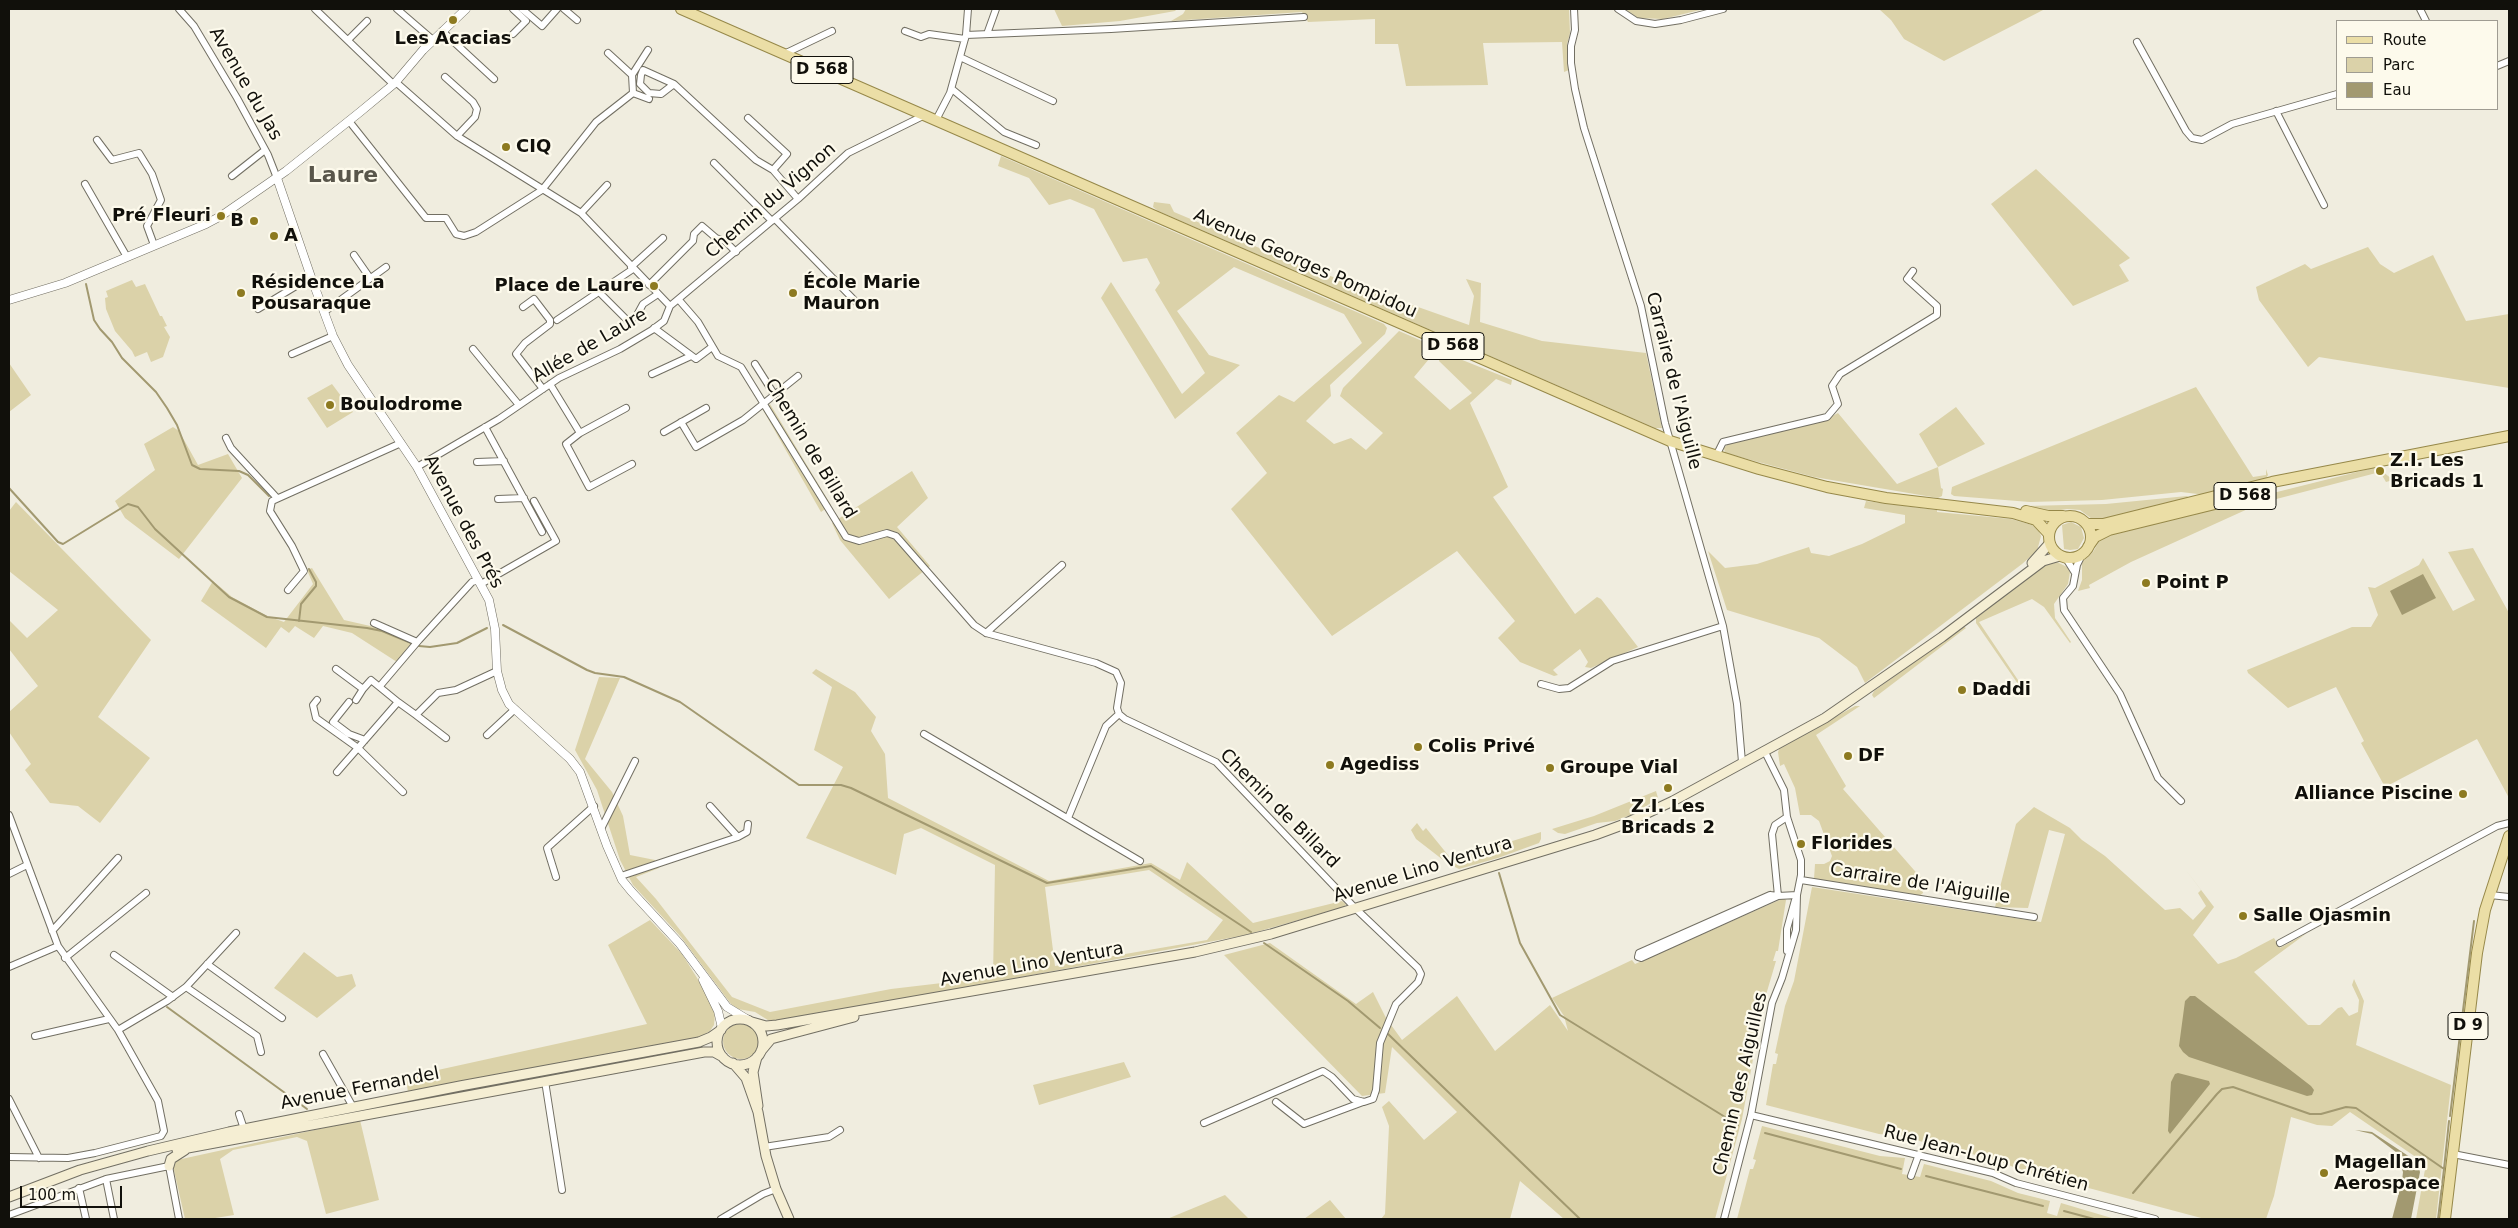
<!DOCTYPE html>
<html>
<head>
<meta charset="utf-8">
<style>
	body { margin:0 }
	#map { position:relative; width:2518px; height:1228px; overflow:hidden; background:#f0eddf; font-family:"DejaVu Sans",sans-serif }
	canvas { display:block }
	.frame { position:absolute; inset:0; border:10px solid #11100b; pointer-events:none }
	.legend { position:absolute; left:2336px; top:20px; width:162px; height:90px; box-sizing:border-box; background:#fdfaec; border:1px solid #9f9c92; margin:0; padding:6px 9px; list-style:none; font-size:15px; color:#11100b }
	.legend li { display:flex; align-items:center; gap:10px; height:25px }
	.legend b { width:25px; border:1px solid #9f9c92 }
	.scale { position:absolute; left:20px; top:1186px; width:102px; height:22px; box-sizing:border-box; border:2px solid #11100b; border-top:0; padding-left:6px; font-size:15px; line-height:18px; white-space:nowrap; color:#11100b; -webkit-text-stroke:4px #fdfaec; paint-order:stroke }
</style>
</head>
<body>
<div id="map">
<canvas width="2518" height="1228"></canvas>
<div class="frame"></div>
<ul class="legend">
<li><b style="height:6px;background:#ebdea6"></b>Route</li>
<li><b style="height:14px;background:#dbd2a9"></b>Parc</li>
<li><b style="height:14px;background:#a29970"></b>Eau</li>
</ul>
<div class="scale">100 m</div>
</div>
<script>
const context = document.querySelector('canvas').getContext('2d');
context.lineJoin = 'round';
function fill(path, color) { context.fillStyle = color; context.fill(path, 'evenodd'); }
const poly = rows => new Path2D(rows.map(r => 'M' + r).join(''));
function stroke(path, color, width, dash) { context.strokeStyle = color; context.lineWidth = width; context.lineCap = dash ? 'butt' : 'round'; context.setLineDash(dash || []); context.stroke(path); }
function drawText(font, color, halo, rows, align = 'center') {
  context.font = font + ' "DejaVu Sans",sans-serif'; context.lineWidth = 4.5; context.setLineDash([]); context.textBaseline = 'middle'; context.strokeStyle = halo; context.fillStyle = color; for (const [text, x, y, turn = 0] of rows) {
    context.save(); context.translate(x, y); context.rotate((+turn || 0) * Math.PI / 180); context.textAlign = isNaN(turn) ? turn : align; if (halo) context.strokeText(text, 0, 0); context.fillText(text, 0, 0); context.restore();
  }
}
fill(poly([
	[1054,9,1177,9,1175,11,1120,21,1062,26],
	[1186,9,1569,9,1570,33,1567,44,1569,70,1564,72,1562,42,1483,43,1488,85,1406,86,1398,44,1375,44,1375,19,1308,22,1302,12,1171,21,1183,14],
	[1625,9,1704,9,1663,19,1638,18],
	[1879,9,2045,9,1944,61,1904,39,1891,20],
	[1001,156,1384,324,1387,328,1385,334,1330,385,1331,396,1306,421,1334,444,1351,438,1366,450,1383,433,1340,396,1343,388,1399,331,1429,344,1421,354,1429,359,1414,377,1450,410,1472,393,1439,361,1440,351,1512,380,1511,385,1496,379,1470,403,1508,487,1493,497,1575,614,1597,597,1601,599,1638,647,1591,668,1585,667,1588,662,1580,649,1553,670,1558,675,1554,676,1520,662,1498,638,1515,621,1457,551,1332,636,1231,509,1267,473,1236,433,1279,395,1294,402,1362,343,1344,314,1234,267,1177,311,1209,355,1240,365,1175,419,1101,298,1111,282,1182,394,1205,373,1155,290,1160,283,1147,258,1123,262,1094,209,1070,199,1049,205,1029,178,998,166],
	[2036,169,2130,258,2119,265,2129,281,2073,306,1991,204],
	[1154,202,1170,204,1174,212,1302,266,1469,325,1474,296,1466,279,1481,283,1480,322,1542,341,1646,353,1662,428,1655,428,1158,211,1153,207],
	[2368,247,2380,264,2394,273,2433,255,2466,321,2509,314,2509,388,2319,357,2308,367,2259,300,2256,287,2305,264,2311,269],
	[132,280,136,287,145,284,160,316,162,316,167,326,164,327,170,337,163,357,151,362,147,352,135,357,132,351,115,331,106,309,105,298,108,297,106,291],
	[9,363,31,395,9,412],
	[332,384,353,412,327,428,307,398],
	[2196,387,2253,477,2266,475,2266,469,2268,475,2266,479,2206,495,2181,492,2102,500,2030,502,1954,496,1951,494,1952,487],
	[770,404,831,505,821,512,763,410],
	[1956,407,1985,444,1938,467,1941,488,1943,489,1942,496,1938,498,1814,477,1725,453,1724,448,1728,444,1823,421,1838,413,1897,484,1938,467,1919,434],
	[173,427,179,431,198,465,228,454,242,478,179,559,125,518,115,501,155,470,144,444],
	[2373,468,2382,471,2393,480,2386,482,2380,472,2261,503,2131,562,2089,585,2090,588,2078,591,2082,580,2082,562,2093,552,2101,538,2109,534],
	[912,471,928,498,897,527,930,566,889,599,840,540,832,523],
	[2187,496,2191,499,2103,521,2092,519,2080,510,2067,509,2049,512,2026,506,2106,504],
	[1866,501,1937,510,1937,512,2011,519,2032,525,2038,529,2041,536,2037,551,2022,564,1865,683,1857,667,1819,638,1727,610,1708,551,1725,568,1757,564,1809,547,1811,553,1829,556,1862,544,1905,523,1905,515,1864,508],
	[16,502,151,640,98,717,150,758,100,823,78,806,50,803,25,770,31,764,9,732,9,712,38,686,9,649,9,620,27,638,58,610,9,571,9,511],
	[2071,522,2081,527,2084,538,2078,549,2070,550,2064,549,2062,525],
	[2473,548,2509,613,2509,798,2477,739,2385,787,2361,743,2364,741,2336,687,2288,708,2248,673,2247,670,2352,627,2371,627,2378,615,2368,587,2375,588,2419,565,2423,558,2453,611,2475,600,2448,552],
	[2055,561,2067,567,2070,572,2068,584,2054,604,2055,618,2071,642,2070,643,2044,607,2032,599,1979,622,2020,683,2018,684,1976,623,1976,618,2045,563],
	[312,568,344,620,379,628,414,643,397,662,352,633,323,626,314,638,295,626,289,633,281,627,266,648,201,601,213,581,232,597,267,616,284,622,313,584,307,570],
	[1963,626,1966,628,1874,698,1872,695,1874,691],
	[816,669,855,692,876,717,871,731,885,754,888,798,1049,881,1151,863,1180,880,1187,862,1253,923,1342,901,1346,904,1344,907,1246,935,781,1022,771,1022,755,1012,738,1009,731,1004,681,937,633,885,620,860,597,790,575,750,599,677,620,678,585,759,612,792,623,816,630,855,655,860,659,868,636,877,656,899,732,997,770,1012,891,989,993,977,995,865,921,828,904,834,896,875,806,838,843,767,814,750,832,687,812,673],
	[1149,870,1223,920,1207,940,1055,966,1045,887],
	[1855,706,1860,706,1816,735,1846,786,1843,789,1921,878,1923,893,1918,897,1814,879,1815,864,1824,864,1830,861,1832,856,1819,821,1811,815,1800,815,1795,788,1784,764,1780,766,1778,752,1780,747],
	[1656,791,1658,798,1636,813,1615,821,1597,823,1565,834,1558,833,1552,829,1594,816],
	[2034,807,2070,828,2082,840,2105,856,2165,910,2180,908,2193,920,2206,906,2198,893,2201,890,2186,870,2214,907,2193,935,2218,964,2236,958,2274,938,2280,948,2307,933,2254,972,2308,1025,2320,1025,2338,1008,2342,1007,2349,1016,2358,1012,2359,1000,2352,985,2354,979,2364,1001,2356,1045,2451,1085,2436,1219,2416,1219,2426,1164,2350,1112,2332,1126,2317,1125,2291,1117,2274,1196,2266,1219,2205,1219,2066,1182,2066,1180,2056,1178,2055,1180,2026,1172,1996,1160,1899,1136,1879,1134,1766,1105,1773,1064,1776,1064,1778,1054,1775,1053,1785,1006,1794,981,1812,887,2041,922,2065,834,2049,830,2028,908,1995,907,2016,824],
	[1417,823,1423,831,1426,828,1452,860,1541,832,1541,839,1539,843,1498,858,1459,869,1447,863,1416,839,1411,830],
	[1784,898,1786,900,1778,951,1776,951,1773,961,1776,961,1763,1005,1742,1119,1715,1219,1564,1219,1520,1181,1510,1219,1381,1219,1385,1214,1389,1126,1382,1107,1389,1101,1424,1140,1457,1112,1392,1047,1385,1093,1362,1096,1224,955,1270,943,1356,1004,1373,992,1386,1018,1402,1040,1457,996,1495,1051,1550,1005,1568,1031,1564,1016,1552,998,1632,960,1635,964],
	[650,920,682,954,704,989,715,1014,714,1025,710,1031,700,1037,408,1093,406,1077,647,1024,608,945],
	[304,952,337,977,352,974,356,986,317,1018,274,988],
	'723 1041a18 18 0 1 1 36 0a18 18 0 1 1-36 0Z',
	[1124,1062,1131,1077,1039,1105,1033,1085],
	[360,1120,379,1200,326,1214,307,1141,297,1137,233,1150,220,1159,234,1215,209,1219,185,1219,173,1166,177,1160],
	[1762,1126,1880,1156,1905,1158,1902,1174,1920,1177,1924,1164,1991,1181,2018,1193,2050,1201,2047,1213,2057,1216,2061,1203,2115,1219,1737,1219,1750,1169,1753,1169,1756,1160,1753,1159],
	[1225,1195,1249,1219,1167,1219],
	[1330,1200,1346,1219,1304,1219]
]), '#dbd2a9');
fill(poly([
	[2423,574,2436,598,2402,615,2390,591],
	[2190,996,2195,996,2311,1086,2314,1090,2312,1095,2307,1096,2189,1057,2183,1052,2179,1046,2185,1001],
	[2178,1073,2209,1081,2210,1084,2170,1134,2168,1131,2171,1082,2175,1074],
	[2355,1130,2372,1132,2416,1161,2420,1172,2411,1219,2392,1219,2402,1181,2403,1172,2396,1152,2372,1134]
]), '#a29970');
stroke(poly([
	[86,284,94,320,100,329,112,342,122,358,156,392,167,408,177,425,192,465,200,469,239,471,248,475,269,496],
	[9,488,58,542,63,544,128,504,138,507,155,529,229,597,267,617,367,628,382,631,411,643],
	[299,621,301,604,316,586,316,582,309,569],
	[503,625,587,670,595,673,624,677,680,702,799,785,841,785,851,788,1047,883,1151,866,1251,932],
	[419,646,430,647,457,643,487,628],
	[1499,873,1520,943,1560,1015,1738,1125],
	[1264,943,1348,1001,1380,1028],
	[167,1007,307,1109],
	[1388,1034,1580,1219],
	[2450,1116,2474,921],
	[1765,1133,1901,1169],
	[2444,1169,2449,1121],
	[1926,1176,2043,1206],
	[2133,1193,2217,1094,2222,1089,2233,1087,2310,1114,2321,1114,2346,1107,2356,1108,2444,1169,2438,1219],
	[2064,1211,2094,1219]
]), '#a29970', 2);
const minor = poly([
	[179,9,194,26,237,98,268,155,277,178],
	[315,9,391,82,398,84,457,136,581,213,670,306],
	[397,9,433,40],
	[513,9,526,21,513,34],
	[522,9,542,26,557,9],
	[564,9,577,20],
	[1574,9,1575,30,1571,46,1571,63,1575,89,1584,128,1641,306,1665,423,1723,626,1737,704,1742,762],
	[1618,9,1636,21,1655,24,1681,20,1723,9],
	[2420,9,2426,21],
	[442,31,494,79],
	[905,31,921,37,929,34,965,39],
	[987,34,996,9],
	[966,35,1111,29,1304,17],
	[348,40,367,21],
	[2137,42,2186,131,2192,138,2202,140,2232,124,2337,94],
	[784,54,832,31],
	[960,57,1053,101],
	[2497,66,2509,61],
	[632,75,648,50],
	[445,77,473,102,477,109,475,117,457,136],
	[674,84,643,70,641,75,640,84,649,93,661,94,674,84,756,160,773,170,798,199],
	[952,89,1004,132,1036,145],
	[633,93,649,99],
	[2276,111,2324,205],
	[748,118,787,154,773,170],
	[936,120,950,93,966,35,968,9],
	[349,121,426,218,446,218,456,234,464,236,476,232,542,190,596,122,633,93,632,75,608,53],
	[97,140,112,160,139,153,152,174,161,200,147,226,154,245],
	[714,163,772,221],
	[232,176,265,150],
	[85,184,127,257],
	[581,213,607,185],
	[775,219,861,307],
	[354,255,370,278],
	[631,267,663,238],
	[649,285,693,241,694,234,702,226,716,238,725,241,736,252],
	[599,292,629,322,637,315,643,304,658,294],
	[679,300,698,322,718,356,741,367,846,537,859,541,887,533,896,536,974,625,986,633,1096,663,1116,672,1121,683,1117,708,1119,714,1125,719,1216,762,1355,908,1418,968,1421,974,1418,982,1396,1004,1380,1043,1376,1090,1373,1099,1364,1102,1353,1099,1332,1077,1323,1071,1204,1123],
	[670,306,798,199,848,153,925,115],
	[523,307,534,299,550,320,550,324,525,343,516,354,543,389],
	[258,309,311,277],
	[324,312,386,267],
	[557,320,633,269],
	[654,328,696,359,712,347],
	[473,349,519,405],
	[292,354,333,336],
	[755,364,774,394],
	[652,374,691,356],
	[550,384,580,433,566,444,589,487,632,464],
	[681,422,696,447,743,420,798,376],
	[485,427,542,532],
	[664,432,706,408],
	[580,433,626,408],
	[226,438,231,448,277,498],
	[1716,456,1723,442,1827,417,1838,404,1832,386,1840,374,1937,315,1937,306,1907,279,1913,271],
	[477,462,504,461],
	[417,467,499,419,559,378,620,349,652,330,664,321,670,306],
	[498,499,524,498],
	[2083,553,2077,565,2073,586,2063,598,2064,610,2120,694,2158,778,2181,801],
	[2065,557,2075,573],
	[481,584,556,541,534,501],
	[288,590,304,571,292,546,270,511,272,501,401,443],
	[374,623,417,642],
	[986,633,1062,565],
	[336,669,363,689,371,680,398,702],
	[1541,684,1559,689,1569,688,1612,661,1723,626],
	[380,686,419,640,472,582,479,580],
	[317,700,313,705,316,718,358,748,403,792],
	[356,700,363,689],
	[349,702,333,722,349,734,365,740],
	[416,715,446,738],
	[924,734,1140,861],
	[487,735,515,709],
	[1764,750,1784,790,1787,817,1801,860,1801,875,1797,895,1778,896,1772,834,1775,825,1787,817],
	[337,772,398,702,416,715,438,693,456,690,497,671],
	[9,815,58,946,118,1030,158,1101,164,1131,161,1136,95,1153,68,1158,9,1157],
	[1068,818,1106,726,1119,714],
	[601,829,635,761],
	[738,837,747,832,748,824],
	[9,874,27,865],
	[621,876,738,837,710,806],
	[556,877,547,848,594,806],
	[1801,880,2034,917],
	[1770,895,1778,896,1641,958,1638,957,1639,953,1770,895],
	[2490,895,2509,897],
	[52,931,118,858],
	[2280,943,2497,826,2509,823],
	[1787,951,1787,929,1795,900],
	[114,955,173,997],
	[65,958,146,893],
	[207,964,282,1018],
	[9,967,58,946],
	[186,987,257,1036,261,1052],
	[118,1030,167,1001,186,987,236,933],
	[35,1036,109,1019],
	[323,1054,353,1107],
	[545,1081,562,1190],
	[9,1099,39,1158],
	[1276,1102,1304,1124,1363,1102],
	[239,1114,244,1129],
	[1751,1115,1993,1173,2016,1183,2155,1219],
	[764,1147,829,1137,840,1130],
	[2453,1154,2509,1165],
	[1911,1176,1919,1154],
	[106,1179,114,1219],
	[79,1188,86,1219],
	[9,1215,106,1179,169,1166,179,1219],
	[721,1219,763,1194,776,1189],
	[1724,1219,1751,1115,1772,1003,1782,978,1796,930,1797,895]
]);
const tertiary = poly([
	[277,178,311,277,333,336,348,365,417,467,489,600,495,629,497,671,502,690,509,704,570,759,580,772,607,846,622,880,631,891,680,944,727,1007,750,1021],
	[9,300,65,283,206,224,221,216,286,171,360,112,395,83,423,50,466,9],
	[703,980,718,1011,722,1028]
]);
const secondary = poly([
	[2032,563,2049,544],
	'717 1042a23 23 0 1 1 46 0a23 23 0 1 1-46 0Z',
	[752,1022,766,1026,777,1025,1195,952,1271,934,1595,835,1622,825,1673,801,1825,718,1942,637,2043,561,2060,556],
	[761,1051,771,1039,854,1017],
	[757,1057,753,1072,758,1106],
	[733,1063,746,1078,758,1112,766,1156,776,1189,789,1219],
	[177,1150,704,1052,714,1052,723,1057],
	[169,1166,171,1159,185,1150],
	[9,1197,80,1170,148,1151,229,1132,460,1086,699,1042,711,1037,721,1030]
]);
const primary = poly([
	[681,9,1670,441,1759,469,1827,487,1886,498,2013,513,2036,520,2049,534],
	[2026,511,2048,516,2063,516],
	'2049 537a21 21 0 1 1 42 0a21 21 0 1 1-42 0Z',
	[2087,524,2103,524,2272,482,2509,436],
	[2088,547,2095,537,2109,530,2219,503],
	[2445,1219,2477,953,2485,910,2509,836]
]);
stroke(minor, '#726f63', 8);
stroke(tertiary, '#726f63', 9);
stroke(secondary, '#726f63', 11);
stroke(primary, '#968849', 12);
stroke(minor, '#fff', 6);
stroke(tertiary, '#fff', 8);
stroke(secondary, '#f5eed3', 9);
stroke(primary, '#ebdea6', 10);
for (const [x, y, r, color] of [
	[453,20,5,"#8d7a20"],
	[506,147,5,"#8d7a20"],
	[221,216,5,"#8d7a20"],
	[254,221,5,"#8d7a20"],
	[274,236,5,"#8d7a20"],
	[654,286,5,"#8d7a20"],
	[241,293,5,"#8d7a20"],
	[793,293,5,"#8d7a20"],
	[330,405,5,"#8d7a20"],
	[2380,471,5,"#8d7a20"],
	[2146,583,5,"#8d7a20"],
	[1962,690,5,"#8d7a20"],
	[1418,747,5,"#8d7a20"],
	[1848,756,5,"#8d7a20"],
	[1330,765,5,"#8d7a20"],
	[1550,768,5,"#8d7a20"],
	[1668,788,5,"#8d7a20"],
	[2463,794,5,"#8d7a20"],
	[1801,844,5,"#8d7a20"],
	[2243,916,5,"#8d7a20"],
	[2324,1173,5,"#8d7a20"]
]) { const dot = new Path2D(); dot.arc(x, y, r, 0, 2 * Math.PI); context.fillStyle = color; context.fill(dot); stroke(dot, '#fdfaec', 2); }
for (const [x, y, w] of [
	[822,70,62],
	[1453,346,62],
	[2245,496,62],
	[2468,1026,40]
]) { const box = new Path2D(); box.roundRect(x - w / 2, y - 13.5, w, 27, 4); context.fillStyle = '#fdfaec'; context.fill(box); stroke(box, '#11100b', 1); }
drawText('bold 16px', '#11100b', null, [
	["D 568",822,70],
	["D 568",1453,346],
	["D 568",2245,496],
	["D 9",2468,1026]
]);
drawText('bold 18px', '#11100b', '#fdfaec', [
	["Les Acacias",453,39,"center"],
	["CIQ",516,147],
	["Pré Fleuri",211,216,"right"],
	["B",244,221,"right"],
	["A",284,236],
	["Résidence La",251,283],
	["Pousaraque",251,304],
	["École Marie",803,283],
	["Mauron",803,304],
	["Place de Laure",644,286,"right"],
	["Boulodrome",340,405],
	["Z.I. Les",2390,461],
	["Bricads 1",2390,482],
	["Point P",2156,583],
	["Daddi",1972,690],
	["Colis Privé",1428,747],
	["DF",1858,756],
	["Agediss",1340,765],
	["Groupe Vial",1560,768],
	["Alliance Piscine",2453,794,"right"],
	["Z.I. Les",1668,807,"center"],
	["Bricads 2",1668,828,"center"],
	["Florides",1811,844],
	["Salle Ojasmin",2253,916],
	["Magellan",2334,1163],
	["Aerospace",2334,1184]
], 'left');
drawText('18px', '#11100b', '#fdfaec', [
	["Avenue du Jas",245,84,60],
	["Chemin du Vignon",771,201,-41],
	["Avenue Georges Pompidou",1305,264,24],
	["Allée de Laure",590,346,-30],
	["Carraire de l'Aiguille",1673,381,76],
	["Chemin de Billard",810,449,59],
	["Avenue des Prés",463,522,62],
	["Chemin de Billard",1279,809,45],
	["Avenue Lino Ventura",1423,870,-17],
	["Carraire de l'Aiguille",1920,884,9],
	["Avenue Lino Ventura",1032,965,-10],
	["Chemin des Aiguilles",1741,1084,-77],
	["Avenue Fernandel",360,1089,-11],
	["Rue Jean-Loup Chrétien",1986,1159,15]
]);
drawText('bold 22px', '#59564b', '#fdfaec', [
	["Laure",343,176]
]);
</script>
</body>
</html>
